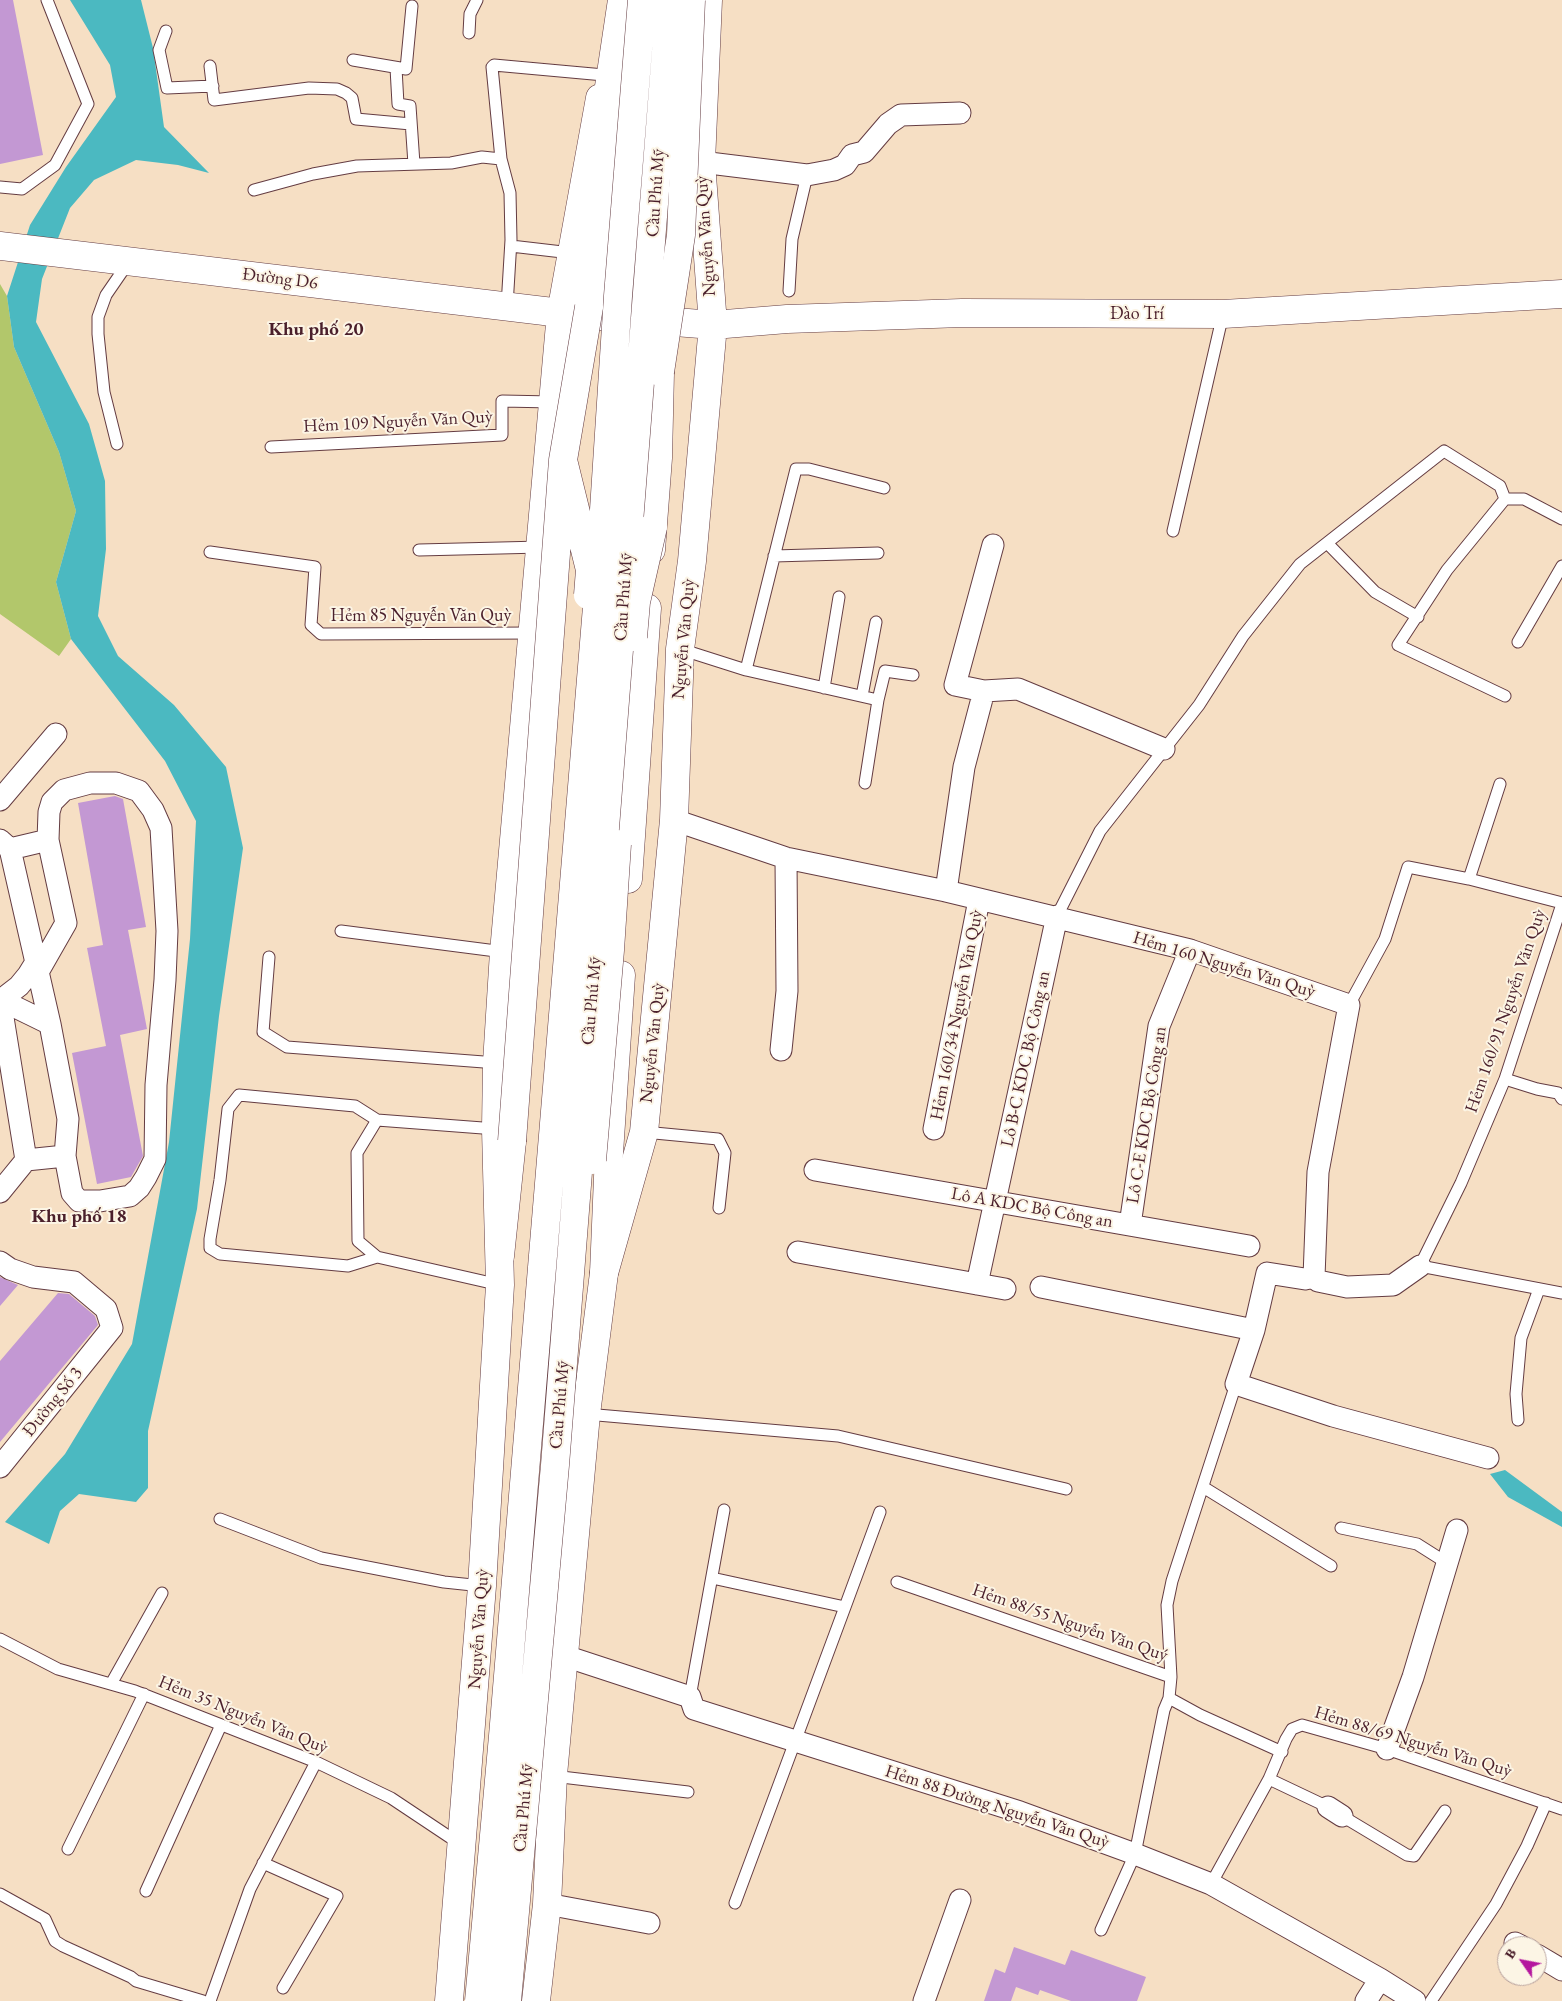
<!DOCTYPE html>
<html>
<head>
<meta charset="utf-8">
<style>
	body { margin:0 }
	#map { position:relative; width:1562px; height:2001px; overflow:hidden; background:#f6dfc4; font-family:"EB Garamond",serif }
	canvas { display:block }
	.north { position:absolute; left:1497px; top:1936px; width:50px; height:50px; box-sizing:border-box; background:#fcf5e5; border:1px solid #b59f9b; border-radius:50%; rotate:303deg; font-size:14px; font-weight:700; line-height:20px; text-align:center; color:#4a1f2b }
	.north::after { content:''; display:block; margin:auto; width:18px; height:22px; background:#b5179e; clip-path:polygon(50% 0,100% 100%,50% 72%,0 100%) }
</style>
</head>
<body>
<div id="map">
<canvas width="1562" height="2001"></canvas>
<div class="north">B</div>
</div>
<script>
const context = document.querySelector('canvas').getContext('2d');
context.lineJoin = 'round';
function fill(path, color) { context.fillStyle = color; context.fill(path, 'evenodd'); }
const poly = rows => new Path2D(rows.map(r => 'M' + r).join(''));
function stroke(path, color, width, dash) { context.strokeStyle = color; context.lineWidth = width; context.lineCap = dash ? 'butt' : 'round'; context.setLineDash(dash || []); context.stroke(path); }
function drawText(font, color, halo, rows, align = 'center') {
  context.font = font + ' "EB Garamond",serif'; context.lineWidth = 4; context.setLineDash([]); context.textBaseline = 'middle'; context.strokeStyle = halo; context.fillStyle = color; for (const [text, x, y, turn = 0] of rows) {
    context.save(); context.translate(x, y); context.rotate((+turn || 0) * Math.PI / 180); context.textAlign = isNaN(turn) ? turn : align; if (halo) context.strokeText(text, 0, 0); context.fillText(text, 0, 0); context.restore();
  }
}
fill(poly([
	[0,284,7,296,14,347,59,452,76,511,56,582,71,639,59,656,0,614]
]), '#b2c76b');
fill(poly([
	[70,0,141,0,153,48,164,127,209,173,178,165,136,160,94,180,70,208,42,279,36,322,89,424,105,481,106,549,98,616,118,656,174,705,226,767,243,848,219,1016,197,1209,148,1431,148,1488,136,1502,79,1494,60,1511,49,1544,5,1522,65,1454,132,1344,169,1142,190,939,196,821,165,761,71,639,56,582,76,511,59,452,14,347,7,296,30,225,66,167,116,97,110,65],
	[1505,1470,1562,1512,1562,1527,1508,1497,1490,1474]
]), '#4bb9c1');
fill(poly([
	[0,0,13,0,43,155,0,164],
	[115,796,123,799,146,927,128,930,147,1029,120,1035,143,1156,131,1177,97,1184,72,1053,106,1046,87,948,103,945,78,803],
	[0,1277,18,1285,0,1306],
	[58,1293,69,1294,95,1316,98,1325,0,1442,0,1361],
	[1014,1947,1065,1965,1071,1950,1146,1977,1137,2001,1071,2001,1040,1990,1038,1995,1016,1987,1011,2001,984,2001,995,1969,1005,1973]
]), '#c398d3');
const lane = poly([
	[166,31,159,50,167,88,213,86],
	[469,33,470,14,477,0],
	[353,60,406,69,412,6],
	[210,66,214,100,309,88,337,89,346,93,352,98,356,119,411,124],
	[396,68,398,104,410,106,414,164],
	[0,187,22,189,55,165,88,104,47,0],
	[254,190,313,174,357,166,451,163,482,157,501,159],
	[511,246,571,253],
	[789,291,792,239,807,175],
	[507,306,511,240,510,193,501,159,492,67,494,65,604,75],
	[117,444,104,392,98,334,98,317,106,295,128,263],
	[271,447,502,435,502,401,553,402],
	[1505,499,1524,499,1562,519],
	[1173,531,1223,314],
	[1327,543,1375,592,1418,617],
	[419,550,541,547],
	[210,552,315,567,311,625,321,634,534,633],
	[774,556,878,553],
	[1518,642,1562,566],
	[680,649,746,670,878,700,865,783],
	[746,670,796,469,809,469,884,488],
	[824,688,839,597],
	[862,696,876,622],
	[878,700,885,671,913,675],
	[1469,879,1562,903],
	[1562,904,1505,1079,1461,1183,1420,1266,1562,1293],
	[1057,916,1100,831,1199,705,1243,636,1300,564,1444,451,1500,486,1505,499,1447,570,1398,645,1505,696],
	[341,931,504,952],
	[269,957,263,1032,287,1047,497,1063],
	[1349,1005,1385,939,1408,867,1469,879,1500,784],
	[1505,1079,1537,1089,1558,1093,1562,1099],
	[496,1129,377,1120,357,1153,358,1241,377,1257,500,1285],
	[644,1132,718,1139,725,1153,719,1208],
	[377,1257,348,1266,220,1254,210,1248,210,1239,220,1180,228,1109,239,1095,355,1106,377,1120],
	[586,1414,838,1436,1066,1489],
	[1518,1420,1516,1394,1521,1338,1539,1289],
	[1203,1487,1331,1566],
	[220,1519,321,1558,444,1582,482,1586],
	[1341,1528,1417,1544,1447,1563],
	[712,1578,845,1607,880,1512],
	[897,1582,1171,1677,1167,1605,1172,1581,1236,1384],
	[0,1639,58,1669,135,1691,316,1762,391,1798,460,1844],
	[111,1684,162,1593],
	[690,1697,724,1510],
	[1169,1698,1200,1715,1282,1752],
	[553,1776,688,1792],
	[1269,1779,1328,1807],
	[1342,1816,1407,1855,1414,1856,1445,1811],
	[68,1849,144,1694],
	[263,1863,337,1896,283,1988],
	[1211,1884,1269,1779,1286,1739,1292,1729,1302,1725,1387,1749,1562,1809],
	[146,1891,221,1725],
	[0,1894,45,1919,55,1941,63,1946,131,1977,136,1981,203,2001],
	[735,1903,845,1607],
	[1101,1930,1135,1854,1164,1710,1169,1698,1171,1677],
	[210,2001,250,1889,316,1762],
	[1431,2001,1496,1904,1527,1846,1546,1803]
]);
const street = poly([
	[701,162,807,175,834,170,845,165,852,155,864,152,888,124,901,115,960,113],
	[993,545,955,685,984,691,1018,689,1164,749],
	[0,800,56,734],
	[674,820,786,858,946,891,1190,950,1349,1005,1318,1172,1314,1277,1305,1279,1267,1273,1254,1330,1236,1384,1333,1416,1488,1458],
	[0,840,10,849,50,1024,68,1119,65,1156,26,1160],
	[10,849,48,840,49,812,52,802,64,790,90,783,116,783,139,791,153,810,161,828,167,931,165,980,156,1085,155,1159,146,1177,139,1188,130,1196,100,1201,79,1201,72,1193,65,1156],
	[946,891,964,767,984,691],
	[38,972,66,923,48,840],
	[0,999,26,1160,0,1192],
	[1,1000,50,1024],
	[1,1000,19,986,28,975,36,962],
	[781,1050,787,991,786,858],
	[934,1129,979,900],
	[815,1170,1249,1246],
	[1130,1225,1159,1026,1190,950],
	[798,1252,1005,1289],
	[0,1262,10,1269,33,1277,74,1282,106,1309,112,1328,0,1467],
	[1314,1277,1318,1281,1347,1287,1393,1285,1420,1266],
	[977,1284,1057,916],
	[1041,1287,1254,1330],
	[565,1656,690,1697,694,1709,1020,1812,1135,1854,1211,1884,1380,1979,1415,2001],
	[1387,1749,1413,1677,1457,1530],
	[1328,1807,1342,1816],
	[547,1904,649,1923],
	[1515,1943,1521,1946],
	[1537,1955,1562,1970],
	[924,2001,960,1900],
	[1366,2001,1380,1979]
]);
const secondary = poly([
	[0,246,561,313,713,325,787,319,962,313,1223,314,1562,294],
	[449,2001,482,1586,500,1285,496,1129,497,1063,504,952,561,313,600,98],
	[536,2001,547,1904,553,1775,586,1414,604,1273,644,1132,674,820,680,649,692,561,713,325,701,162,708,0]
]);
const primary = poly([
	[603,127,622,0],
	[589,307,623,103],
	[651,550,658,458,660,372],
	[628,879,647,608],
	[500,1256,512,1141],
	[604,1273,609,1153,621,975]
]);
stroke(lane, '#643c42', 13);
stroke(street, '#643c42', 23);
stroke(secondary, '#643c42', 29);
stroke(primary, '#643c42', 29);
stroke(lane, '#fff', 11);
stroke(street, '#fff', 21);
stroke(secondary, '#fff', 28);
stroke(primary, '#fff', 28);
const primaryBridge = poly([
	[660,372,681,235,691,0],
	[563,460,590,570,588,595],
	[633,637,636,602,653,527],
	[512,1141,563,460,589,307],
	[592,1160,610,950,617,844]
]);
const highwayBridge = poly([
	[479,2001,503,1736,600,571,618,296,642,0],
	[507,2001,555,1465,670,0]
]);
stroke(primaryBridge, '#643c42', 29, []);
stroke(highwayBridge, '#643c42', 29, []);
stroke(primaryBridge, '#fff', 28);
stroke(highwayBridge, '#fff', 28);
drawText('18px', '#4a1f2b', '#fcf5e5', [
	["Cầu Phú Mỹ",656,193,-86],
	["Nguyễn Văn Quỳ",706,236,-94],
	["Đường D6",280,279,7],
	["Đào Trí",1137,314],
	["Hẻm 109 Nguyễn Văn Quỳ",398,422,-3],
	["Cầu Phú Mỹ",624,597,-86],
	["Hẻm 85 Nguyễn Văn Quỳ",421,616],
	["Nguyễn Văn Quỳ",684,639,-85],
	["Hẻm 160 Nguyễn Văn Quỳ",1224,965,17],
	["Cầu Phú Mỹ",592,1001,-85],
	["Hẻm 160/91 Nguyễn Văn Quỳ",1506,1011,-71],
	["Hẻm 160/34 Nguyễn Văn Quỳ",957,1015,-79],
	["Nguyễn Văn Quỳ",653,1043,-84],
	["Lô B-C KDC Bộ Công an",1026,1059,-78],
	["Lô C-E KDC Bộ Công an",1147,1115,-81],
	["Lô A KDC Bộ Công an",1032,1208,10],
	["Đường Số 3",53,1402,-51],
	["Cầu Phú Mỹ",560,1405,-85],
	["Hẻm 88/55 Nguyễn Văn Quý",1070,1623,19],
	["Nguyễn Văn Quỳ",479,1629,-86],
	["Hẻm 35 Nguyễn Văn Quỳ",243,1715,22],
	["Hẻm 88/69 Nguyễn Văn Quỳ",1413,1742,17],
	["Hẻm 88 Đường Nguyễn Văn Quỳ",997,1807,18],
	["Cầu Phú Mỹ",524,1808,-85]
]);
drawText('bold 19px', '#4a1f2b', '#fcf5e5', [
	["Khu phố 20",316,330],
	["Khu phố 18",79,1217]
]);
</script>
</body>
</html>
